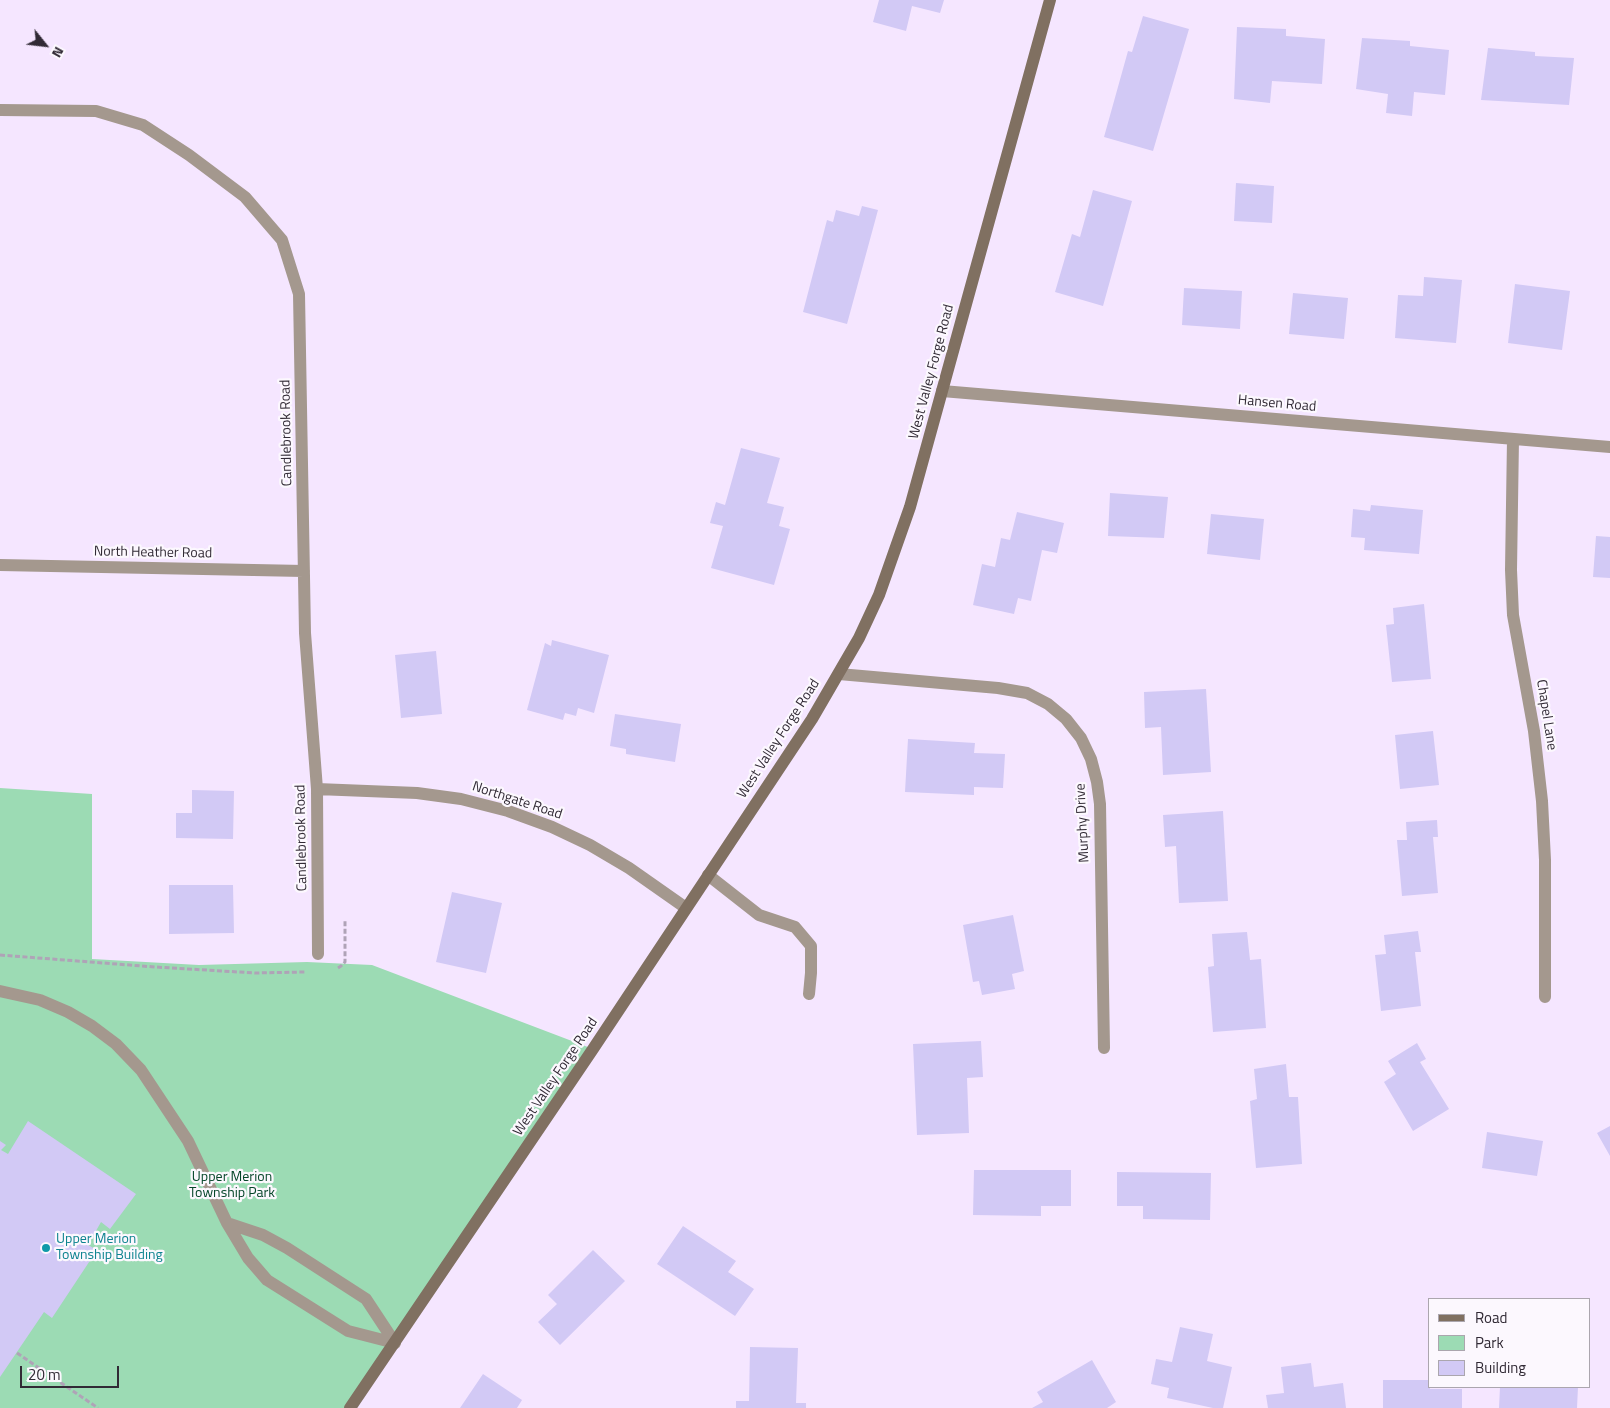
<!DOCTYPE html>
<html>
<head>
<meta charset="utf-8">
<style>
	body { margin:0 }
	#map { position:relative; width:1610px; height:1408px; overflow:hidden; background:#f5e6ff; font-family:"Titillium Web",sans-serif }
	canvas { display:block }
	.legend { position:absolute; left:1428px; top:1298px; width:162px; height:90px; box-sizing:border-box; background:#fcf8fe; border:1px solid #aba6ae; margin:0; padding:6px 9px; list-style:none; font-size:15px; color:#312a35 }
	.legend li { display:flex; align-items:center; gap:10px; height:25px }
	.legend b { width:25px; border:1px solid #aba6ae }
	.north { position:absolute; left:20px; top:20px; width:50px; height:50px; -webkit-text-stroke:4px #fcf8fe; paint-order:stroke; rotate:119deg; font-size:14px; font-weight:700; line-height:20px; text-align:center; color:#312a35 }
	.north::after { content:''; display:block; margin:auto; width:18px; height:22px; background:#312a35; clip-path:polygon(50% 0,100% 100%,50% 72%,0 100%) }
	.scale { position:absolute; left:20px; top:1366px; width:99px; height:22px; box-sizing:border-box; border:2px solid #312a35; border-top:0; padding-left:6px; font-size:15px; line-height:18px; white-space:nowrap; color:#312a35; -webkit-text-stroke:4px #fcf8fe; paint-order:stroke }
</style>
</head>
<body>
<div id="map">
<canvas width="1610" height="1408"></canvas>
<ul class="legend">
<li><b style="height:6px;background:#807061"></b>Road</li>
<li><b style="height:14px;background:#9cdbb4"></b>Park</li>
<li><b style="height:14px;background:#d2c9f5"></b>Building</li>
</ul>
<div class="north">N</div>
<div class="scale">20 m</div>
</div>
<script>
const context = document.querySelector('canvas').getContext('2d');
context.lineJoin = 'round';
function fill(path, color) { context.fillStyle = color; context.fill(path, 'evenodd'); }
const poly = rows => new Path2D(rows.map(r => 'M' + r).join(''));
function stroke(path, color, width, dash) { context.strokeStyle = color; context.lineWidth = width; context.lineCap = dash ? 'butt' : 'round'; context.setLineDash(dash || []); context.stroke(path); }
function drawText(font, color, halo, rows, align = 'center') {
  context.font = font + ' "Titillium Web",sans-serif'; context.lineWidth = 4.5; context.setLineDash([]); context.textBaseline = 'middle'; context.strokeStyle = halo; context.fillStyle = color; for (const [text, x, y, turn = 0] of rows) {
    context.save(); context.translate(x, y); context.rotate((+turn || 0) * Math.PI / 180); context.textAlign = isNaN(turn) ? turn : align; if (halo) context.strokeText(text, 0, 0); context.fillText(text, 0, 0); context.restore();
  }
}
fill(poly([
	[0,788,92,794,92,959,199,965,307,962,372,965,593,1049,350,1408,0,1408]
]), '#9cdbb4');
fill(poly([
	[879,0,944,0,940,13,912,6,906,31,873,22],
	[1143,16,1189,29,1153,151,1104,137,1128,51,1132,52],
	[1237,27,1286,29,1286,36,1325,39,1322,84,1272,81,1270,103,1234,99],
	[1362,38,1410,41,1410,46,1449,50,1445,95,1414,92,1412,116,1386,113,1388,94,1356,89],
	[1488,48,1535,52,1535,56,1574,58,1569,105,1481,100],
	[1236,183,1274,186,1272,223,1234,221],
	[1093,190,1132,201,1103,306,1055,292,1072,234,1080,237],
	[862,206,878,210,847,324,803,312,827,220,833,222,836,210,859,216],
	[1424,277,1462,280,1456,343,1395,338,1398,295,1423,296],
	[1515,284,1570,291,1562,350,1508,343],
	[1184,288,1242,291,1240,329,1182,325],
	[1293,293,1348,298,1344,339,1289,334],
	[741,448,780,458,767,503,784,507,779,526,790,529,774,585,711,568,723,526,710,523,716,502,725,505],
	[1110,493,1168,497,1164,538,1108,536],
	[1371,505,1423,510,1419,554,1364,550,1365,538,1351,537,1353,509,1370,511],
	[1017,512,1064,523,1057,553,1042,550,1031,601,1018,598,1014,614,973,605,982,564,995,567,1001,538,1010,540],
	[1211,514,1264,519,1260,560,1207,554],
	[1596,536,1610,537,1610,578,1593,577],
	[1424,604,1431,679,1392,682,1386,625,1394,624,1393,608],
	[552,640,609,655,594,713,578,708,576,716,565,713,563,720,527,710,545,643,551,646],
	[436,651,442,714,401,718,395,655],
	[1206,689,1211,772,1163,775,1161,727,1145,728,1144,692],
	[615,714,681,724,675,762,626,754,626,749,610,746],
	[1433,731,1439,785,1400,789,1395,735],
	[908,739,975,743,974,753,1005,754,1003,788,974,787,974,795,905,792],
	[192,790,234,791,233,839,176,838,176,813,192,813],
	[1223,811,1228,901,1179,903,1176,846,1165,847,1163,815],
	[1437,820,1438,837,1433,837,1438,893,1402,896,1397,840,1407,840,1406,822],
	[169,885,233,885,234,933,169,934],
	[452,892,502,903,486,973,436,962],
	[1013,915,1024,971,1012,974,1015,989,982,995,979,981,973,982,963,925],
	[1418,931,1421,952,1415,952,1421,1006,1381,1011,1375,955,1386,954,1384,935],
	[1247,932,1250,960,1261,959,1266,1028,1213,1032,1208,967,1214,966,1212,934],
	[981,1041,983,1077,967,1078,969,1133,917,1135,913,1044],
	[1417,1043,1426,1059,1420,1062,1449,1109,1413,1131,1384,1082,1396,1074,1388,1061],
	[1286,1064,1289,1097,1298,1097,1302,1164,1256,1168,1250,1101,1257,1099,1254,1069],
	[28,1121,136,1194,110,1229,101,1222,88,1245,97,1250,52,1318,44,1312,0,1377,0,1141,6,1145,1,1150,8,1154],
	[1610,1126,1610,1156,1597,1133],
	[1487,1132,1543,1141,1537,1176,1482,1168],
	[974,1170,1071,1170,1071,1206,1041,1206,1041,1216,973,1215],
	[1117,1172,1211,1173,1210,1220,1143,1219,1143,1206,1117,1206],
	[683,1226,736,1261,728,1272,754,1289,735,1316,657,1264],
	[593,1250,625,1281,560,1345,538,1322,557,1304,548,1295],
	[1180,1327,1213,1334,1207,1361,1232,1367,1223,1408,1213,1408,1167,1398,1169,1388,1151,1384,1156,1359,1172,1362],
	[750,1347,798,1348,796,1403,806,1403,806,1408,736,1408,736,1401,749,1401],
	[1092,1360,1116,1402,1107,1408,1032,1408,1043,1402,1037,1392],
	[1311,1363,1314,1387,1343,1383,1346,1408,1268,1408,1266,1395,1284,1393,1281,1367],
	[483,1374,522,1400,517,1408,460,1408],
	[1383,1380,1429,1380,1430,1389,1462,1389,1462,1408,1383,1408],
	[1500,1387,1578,1387,1577,1408,1499,1408]
]), '#d2c9f5');
stroke(poly([
	[0,955,155,967,255,973,305,972],
	[338,968,341,966,345,962,345,919],
	[17,1353,98,1408]
]), '#afa3b7', 3, [5, 2.5]);
stroke(poly([
	[708,875,759,915,795,927,811,946,811,973,809,994],
	[0,991,40,1000,68,1012,92,1026,116,1044,141,1070,188,1141,227,1223,248,1258,267,1280,348,1331,395,1343],
	[227,1223,263,1235,287,1248,366,1299,395,1343]
]), '#a4988e', 12);
stroke(poly([
	[0,110,96,111,143,125,189,155,245,197,282,240,299,294,305,633,317,789,318,954],
	[942,391,1610,447],
	[1513,439,1511,570,1513,615,1534,731,1542,801,1545,860,1545,997],
	[0,565,304,571],
	[839,674,998,688,1027,693,1048,704,1066,719,1081,738,1091,759,1097,782,1100,804,1104,1048],
	[317,789,417,793,461,799,508,811,552,827,590,845,629,868,686,908]
]), '#a4988e', 12);
stroke(poly([
	[350,1408,593,1049,812,719,859,638,879,595,910,507,1050,0]
]), '#807061', 12);
for (const [x, y, r, color] of [
	[46,1248,5,"#0f9aa8"]
]) { const dot = new Path2D(); dot.arc(x, y, r, 0, 2 * Math.PI); context.fillStyle = color; context.fill(dot); stroke(dot, '#fcf8fe', 2); }
drawText('14px', '#312a35', '#fcf8fe', [
	["West Valley Forge Road",932,372,-75],
	["Hansen Road",1277,404,5],
	["Candlebrook Road",287,433,-91],
	["North Heather Road",153,553,1],
	["Chapel Lane",1546,715,81],
	["West Valley Forge Road",779,739,-57],
	["Northgate Road",517,801,18],
	["Murphy Drive",1083,823,-93],
	["Candlebrook Road",302,838,-91],
	["West Valley Forge Road",556,1077,-56]
]);
drawText('14px', '#044528', '#fcf8fe', [
	["Upper Merion",232,1178],
	["Township Park",232,1194]
]);
drawText('14px', '#0d838f', '#fcf8fe', [
	["Upper Merion",56,1240],
	["Township Building",56,1256]
], 'left');
</script>
</body>
</html>
